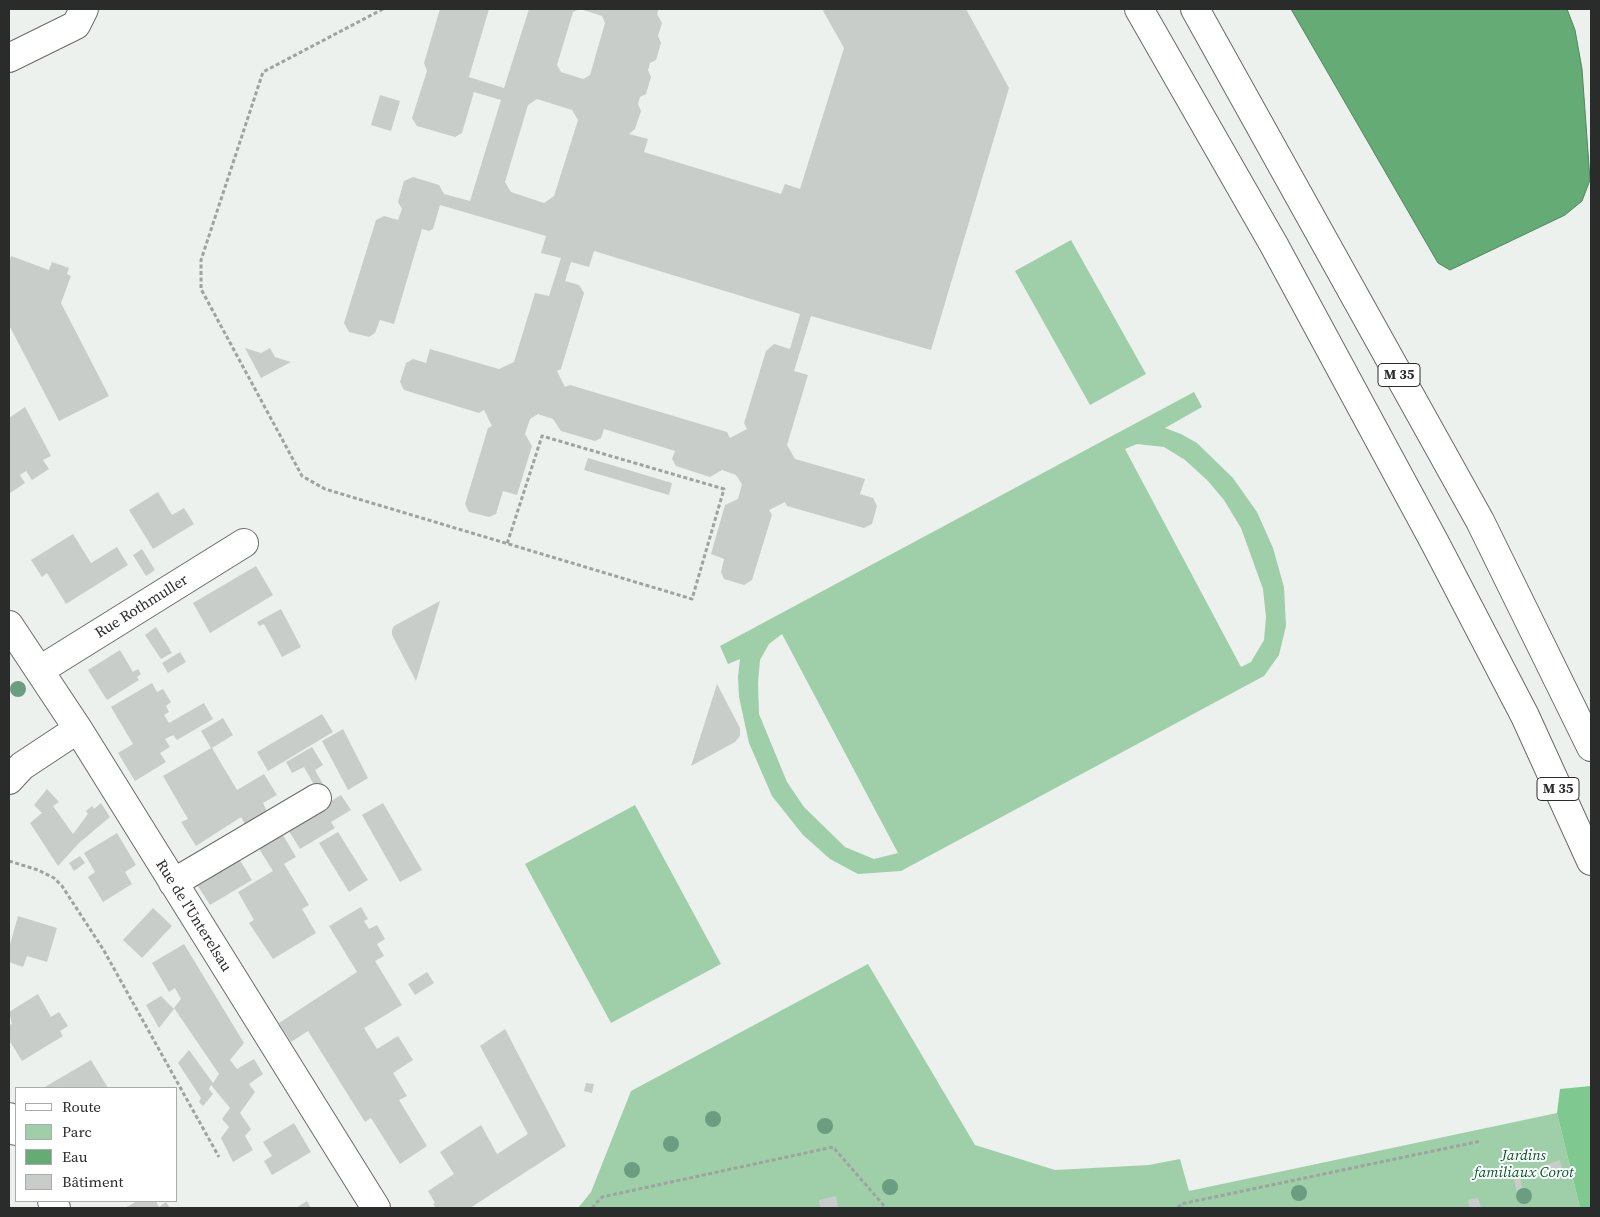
<!DOCTYPE html>
<html>
<head>
<meta charset="utf-8">
<style>
	body { margin:0 }
	#map { position:relative; width:1600px; height:1217px; overflow:hidden; background:#ecf1ed; font-family:"Source Serif 4",serif }
	canvas { display:block }
	.frame { position:absolute; inset:0; border:10px solid #2a2c2b; pointer-events:none }
	.legend { position:absolute; left:15px; top:1087px; width:162px; height:115px; box-sizing:border-box; background:#fff; border:1px solid #aaabaa; margin:0; padding:6px 9px; list-style:none; font-size:15px; color:#2a2c2b }
	.legend li { display:flex; align-items:center; gap:10px; height:25px }
	.legend b { width:25px; border:1px solid #aaabaa }
</style>
</head>
<body>
<div id="map">
<canvas width="1600" height="1217"></canvas>
<div class="frame"></div>
<ul class="legend">
<li><b style="height:6px;background:#fff"></b>Route</li>
<li><b style="height:14px;background:#9fcfa8"></b>Parc</li>
<li><b style="height:14px;background:#64ab75"></b>Eau</li>
<li><b style="height:14px;background:#c9cdca"></b>Bâtiment</li>
</ul>
</div>
<script>
const context = document.querySelector('canvas').getContext('2d');
context.lineJoin = 'round';
function fill(path, color) { context.fillStyle = color; context.fill(path, 'evenodd'); }
const poly = rows => new Path2D(rows.map(r => 'M' + r).join(''));
function stroke(path, color, width, dash) { context.strokeStyle = color; context.lineWidth = width; context.lineCap = dash ? 'butt' : 'round'; context.setLineDash(dash || []); context.stroke(path); }
function drawText(font, color, halo, rows, align = 'center') {
  context.font = font + ' "Source Serif 4",serif'; context.lineWidth = 4; context.setLineDash([]); context.textBaseline = 'middle'; context.strokeStyle = halo; context.fillStyle = color; for (const [text, x, y, turn = 0] of rows) {
    context.save(); context.translate(x, y); context.rotate((+turn || 0) * Math.PI / 180); context.textAlign = isNaN(turn) ? turn : align; if (halo) context.strokeText(text, 0, 0); context.fillText(text, 0, 0); context.restore();
  }
}
fill(poly([
	[1071,240,1146,374,1090,405,1015,271],
	[1194,392,1202,407,1165,428,1181,434,1197,443,1233,478,1257,512,1273,548,1284,587,1286,626,1279,655,1264,676,901,871,858,874,830,859,803,835,772,796,749,743,739,697,738,676,740,659,728,664,720,646],
	[1137,444,1164,447,1185,460,1208,481,1224,500,1241,528,1263,589,1266,617,1264,640,1251,662,1241,667,1125,449],
	[782,634,898,853,874,859,845,847,804,807,787,782,759,714,758,683,760,660,769,644],
	[635,805,721,964,611,1023,525,864],
	[868,964,975,1145,1055,1170,1149,1165,1180,1159,1189,1191,1557,1113,1580,1208,578,1208,591,1192,631,1091]
]), '#9fcfa8');
fill(poly([
	[1591,1086,1591,1208,1580,1208,1557,1113,1560,1089]
]), '#7fc890');
const water = poly([
	[1291,9,1567,9,1575,30,1582,69,1590,180,1582,201,1565,215,1450,270,1438,263,1291,9]
]);
fill(water, '#64ab75');
stroke(water, '#53855f', 1);
fill(poly([
	[440,9,489,9,469,77,504,88,529,9,580,9,573,12,557,65,561,72,583,79,590,75,605,23,602,16,580,9,659,9,657,14,662,23,658,36,661,43,656,60,650,63,648,70,651,77,646,94,640,97,638,104,641,111,635,129,629,134,648,139,644,152,781,194,785,184,800,189,844,48,822,9,966,9,1009,88,931,350,811,316,794,371,808,375,787,445,795,459,865,479,860,494,873,498,877,506,872,524,864,528,787,506,785,502,769,510,772,515,752,580,744,585,724,579,721,572,724,559,711,554,725,505,738,499,742,484,736,475,722,470,710,477,676,466,672,459,675,451,604,429,601,438,595,441,561,431,553,419,538,414,530,419,525,434,532,446,517,495,503,491,496,514,489,517,469,512,465,504,488,428,492,426,484,410,479,413,404,390,400,382,406,363,413,359,426,363,430,349,499,369,514,362,535,293,549,296,561,258,541,253,546,236,440,205,433,229,429,231,422,229,394,324,380,320,375,333,369,337,349,332,344,323,376,220,384,216,398,220,402,209,398,202,404,181,413,177,439,185,444,194,470,201,501,100,474,92,462,133,455,137,417,126,412,118,427,71,424,63],
	[537,99,572,110,578,120,554,196,544,203,511,192,505,182,528,105],
	[594,251,800,314,790,349,774,344,766,351,744,423,747,429,730,438,727,432,570,385,565,387,557,371,561,369,584,293,579,285,565,281,571,262,589,267],
	[380,95,400,101,391,131,371,125],
	[11,256,49,270,52,262,69,268,67,274,71,276,61,303,109,396,59,421,9,325,9,262],
	[245,348,261,353,270,348,275,357,291,362,261,378],
	[25,407,51,456,43,460,49,469,32,480,26,471,20,475,25,483,10,493,9,418],
	[588,458,672,483,669,495,584,470],
	[158,492,172,515,184,508,194,524,153,549,129,510],
	[73,534,91,563,117,547,128,565,66,604,47,573,42,577,31,560],
	[142,549,155,570,146,576,133,555],
	[256,566,273,595,210,633,193,603],
	[440,601,416,681,392,635,392,630,394,626],
	[281,609,301,647,282,657,264,624,259,626,257,622],
	[156,627,172,653,161,659,145,635],
	[120,650,133,672,138,669,141,674,137,677,139,680,107,700,88,670],
	[180,652,186,662,168,673,162,663],
	[152,683,157,692,163,689,171,702,166,706,169,712,164,715,169,723,204,703,213,719,177,740,173,735,165,739,170,747,160,753,166,762,135,781,118,753,133,744,111,707],
	[717,684,740,728,740,736,735,742,691,766],
	[322,714,333,732,268,771,257,752],
	[223,718,233,735,212,748,237,790,264,774,277,795,263,803,270,817,248,830,241,817,196,846,181,822,188,819,163,776,211,748,201,731],
	[343,729,368,778,348,790,322,741],
	[312,747,323,765,315,770,324,786,317,790,304,767,292,773,286,762],
	[47,789,59,802,53,806,73,834,88,814,86,811,92,806,94,809,101,803,110,817,79,843,58,866,30,823,42,813,34,805],
	[341,795,351,810,331,822,335,828,300,849,287,828],
	[383,803,422,870,400,882,362,815],
	[280,830,296,857,284,864,309,905,302,909,316,933,273,959,249,923,254,920,238,892,273,871,256,844],
	[338,832,368,880,349,892,319,843],
	[117,833,136,865,125,872,132,884,103,902,88,877,95,872,84,853],
	[80,856,85,863,74,871,69,863],
	[238,857,252,880,210,905,196,883],
	[361,907,368,919,364,921,369,929,377,925,385,939,377,944,384,956,375,961,402,1005,364,1028,377,1049,398,1036,413,1060,393,1073,407,1096,399,1100,427,1146,400,1164,371,1118,365,1122,308,1031,291,1042,279,1023,357,972,329,926],
	[153,908,172,926,142,958,123,940],
	[18,916,57,928,47,962,27,956,23,967,9,962,9,948],
	[184,944,244,1043,230,1060,237,1069,254,1059,263,1074,249,1084,255,1092,240,1113,251,1129,245,1136,253,1150,233,1162,221,1138,229,1127,222,1119,230,1108,211,1085,209,1089,213,1094,203,1106,199,1102,201,1098,178,1063,189,1050,213,1083,219,1074,174,1008,181,999,175,988,169,992,152,963],
	[427,972,434,983,415,995,408,984],
	[38,994,51,1017,59,1012,68,1026,60,1031,63,1036,22,1061,9,1040,9,1025,12,1024,9,1012],
	[161,996,174,1009,159,1028,146,1005],
	[505,1029,566,1146,470,1208,436,1208,433,1204,435,1203,428,1191,454,1174,440,1152,481,1125,497,1154,528,1134,480,1046],
	[91,1060,108,1088,43,1088],
	[586,1083,594,1084,592,1093,584,1091],
	[294,1123,311,1152,272,1175,264,1161,272,1156,263,1142],
	[1560,1160,1563,1173,1545,1178,1542,1166],
	[1520,1178,1523,1192,1517,1194,1514,1179],
	[836,1196,838,1208,820,1208,819,1200],
	[1478,1198,1481,1208,1470,1208,1468,1200],
	[137,1201,156,1201,159,1207,166,1202,170,1208,125,1208],
	[307,1201,311,1208,296,1208]
]), '#c9cdca');
const minor = poly([
	[9,58,76,25,84,9],
	[9,625,78,729,376,1208],
	[40,670,244,543],
	[9,780,22,766,78,729],
	[173,883,317,798],
	[9,1117,16,1131],
	[52,1201,56,1208]
]);
const highway = poly([
	[1139,9,1274,245,1435,543,1525,716,1591,861],
	[1195,9,1480,521,1591,747]
]);
stroke(minor, '#686c69', 30);
stroke(highway, '#686c69', 30);
stroke(poly([
	[383,9,263,72,201,260,201,289,302,476,325,489,692,599,724,489,542,436,507,544],
	[9,861,38,870,54,878,62,886,103,949,219,1157],
	[592,1208,602,1197,833,1147,886,1208],
	[1178,1208,1181,1204,1481,1141]
]), '#9fa3a0', 3, [4, 2.5]);
stroke(minor, '#fff', 28);
stroke(highway, '#fff', 28);
context.fillStyle = '#6b9d80';
for (const [x, y] of [
	[18,689],
	[713,1119],
	[825,1126],
	[671,1144],
	[632,1170],
	[890,1187],
	[1299,1193],
	[1524,1196]
]) { context.beginPath(); context.arc(x, y, 8, 0, 2 * Math.PI); context.fill(); }
for (const [x, y, w] of [
	[1399,375,42],
	[1558,789,42]
]) { const box = new Path2D(); box.roundRect(x - w / 2, y - 11.5, w, 23, 4); context.fillStyle = '#fff'; context.fill(box); stroke(box, '#2a2c2b', 1); }
drawText('bold 14px', '#2a2c2b', null, [
	["M 35",1399,375],
	["M 35",1558,789]
]);
drawText('15px', '#2a2c2b', '#fff', [
	["Rue Rothmuller",142,607,-32],
	["Rue de l'Unterelsau",193,916,58]
]);
drawText('italic 15px', '#015927', '#fff', [
	["Jardins",1524,1156],
	["familiaux Corot",1524,1173]
]);
</script>
</body>
</html>
